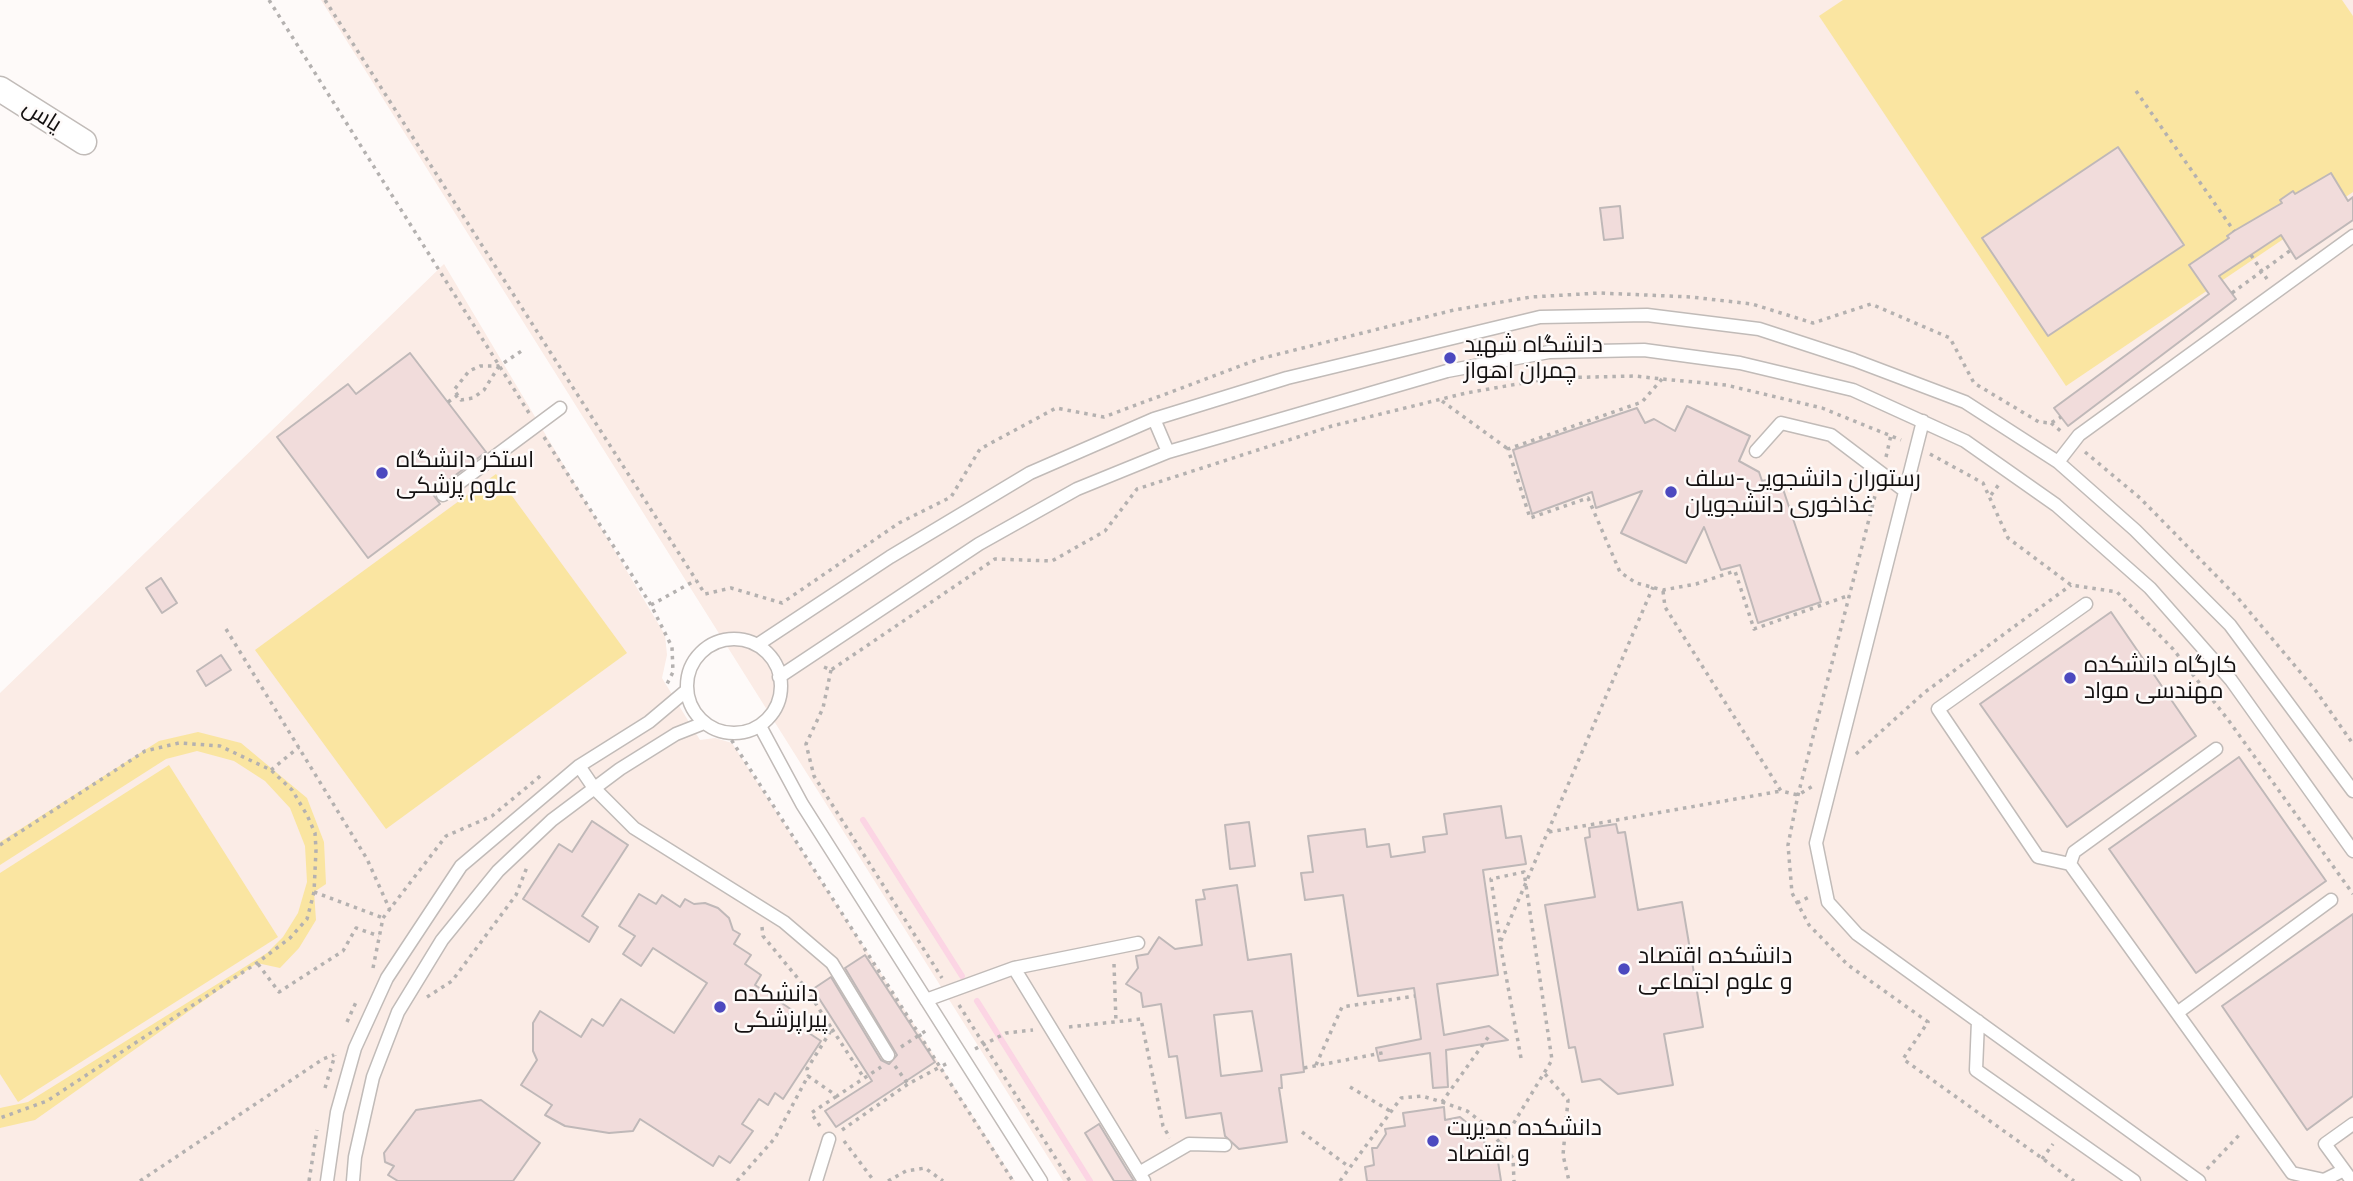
<!DOCTYPE html>
<html>
<head>
<meta charset="utf-8">
<style>
	body { margin:0 }
	canvas { display:block; background:#fefaf9 }
</style>
</head>
<body>
<canvas width="2353" height="1181"></canvas>
<script>
const context = document.querySelector('canvas').getContext('2d');
context.lineJoin = 'round';
function fill(path, color) { context.fillStyle = color; context.fill(path, 'evenodd'); }
const poly = rows => new Path2D(rows.map(r => 'M' + r).join(''));
function stroke(path, color, width, dash) { context.strokeStyle = color; context.lineWidth = width; context.lineCap = dash ? 'butt' : 'round'; context.setLineDash(dash || []); context.stroke(path); }
function drawText(font, color, halo, rows, align = 'center') {
  context.font = font + ' "Roboto Serif",Cairo,serif'; context.lineWidth = 5; context.setLineDash([]); context.textBaseline = 'middle'; context.strokeStyle = halo; context.fillStyle = color; for (const [text, x, y, turn = 0] of rows) {
    context.save(); context.translate(x, y); context.rotate((+turn || 0) * Math.PI / 180); context.textAlign = isNaN(turn) ? turn : align; if (halo) context.strokeText(text, 0, 0); context.fillText(text, 0, 0); context.restore();
  }
}
fill(poly([
	[321,0,2353,0,2353,1181,1063,1181],
	[444,264,665,635,667,655,662,678,700,740,715,738,732,743,1015,1181,0,1181,0,693]
]), '#fbece6');
fill(poly([
	[1843,0,2342,0,2353,16,2353,192,2066,386,1819,16],
	[496,474,627,653,386,829,255,650],
	[198,732,241,743,307,798,324,842,326,884,314,892,316,920,299,948,280,968,257,963,35,1120,0,1128,0,1108,28,1102,267,953,283,937,298,913,307,882,305,846,290,808,265,781,234,761,197,751,166,759,0,865,0,842,159,741],
	[169,765,278,937,18,1102,0,1074,0,873]
]), '#fae5a1');
stroke(poly([
	[863,820,962,976],
	[977,1001,1090,1181]
]), '#fcd5e4', 6);
const building = poly([
	[2118,147,2184,245,2048,336,1982,238,2118,147],
	[2331,173,2348,201,2353,197,2353,220,2296,259,2281,235,2219,276,2236,299,2068,426,2054,408,2209,294,2189,265,2229,238,2227,236,2234,231,2282,203,2280,200,2293,191,2295,194,2331,173],
	[1620,206,1623,238,1604,240,1600,208,1620,206],
	[410,353,486,452,432,493,440,504,368,558,277,437,348,384,356,394,410,353],
	[1687,406,1750,436,1739,461,1759,472,1762,481,1779,477,1821,602,1758,623,1740,565,1721,570,1704,527,1686,563,1621,533,1642,491,1596,508,1592,492,1532,514,1513,450,1637,408,1645,423,1654,419,1675,431,1687,406],
	[161,578,177,603,162,613,146,588,161,578],
	[2111,612,2196,736,2067,827,1980,704,2111,612],
	[221,655,231,670,206,686,197,671,221,655],
	[2239,757,2326,881,2196,973,2109,849,2239,757],
	[1501,806,1506,838,1521,836,1526,864,1483,870,1498,975,1437,984,1444,1035,1489,1026,1508,1040,1446,1050,1448,1087,1433,1088,1430,1053,1379,1061,1376,1048,1421,1039,1414,988,1358,996,1343,895,1305,900,1301,873,1313,872,1308,836,1365,829,1367,847,1389,844,1391,857,1425,852,1423,837,1447,834,1444,814,1501,806],
	[592,821,628,845,582,916,598,927,589,942,523,899,559,844,572,852,592,821],
	[1249,822,1255,866,1230,869,1225,825,1249,822],
	[1616,824,1618,833,1625,832,1638,910,1682,902,1703,1027,1664,1034,1673,1085,1618,1094,1600,1079,1582,1082,1575,1047,1569,1048,1545,905,1595,897,1585,838,1590,837,1589,828,1616,824],
	[1237,885,1248,960,1291,954,1304,1072,1281,1075,1282,1088,1279,1088,1287,1142,1239,1149,1225,1136,1221,1113,1186,1118,1177,1056,1169,1057,1161,1004,1143,1007,1141,993,1126,984,1138,968,1136,956,1148,954,1159,937,1175,949,1202,945,1196,900,1205,899,1203,890,1237,885],
	[1252,1011,1262,1071,1221,1076,1214,1015,1252,1011],
	[639,894,656,904,662,895,680,907,685,899,694,904,705,903,718,908,729,918,733,930,740,934,734,944,751,955,745,964,761,975,755,985,792,1010,786,1018,821,1041,783,1099,775,1093,768,1105,759,1099,742,1124,753,1131,730,1163,719,1156,713,1166,640,1119,633,1131,609,1133,565,1126,545,1115,552,1105,521,1085,537,1060,533,1051,533,1023,540,1011,581,1037,592,1019,603,1026,621,999,674,1033,707,983,653,948,641,966,623,954,635,936,619,926,639,894],
	[2353,914,2353,1096,2307,1130,2222,1006,2353,914],
	[865,955,935,1062,836,1127,825,1111,872,1081,813,989,831,977,881,1060,889,1064,897,1055,845,968,865,955],
	[481,1100,540,1143,513,1181,398,1181,388,1175,394,1166,385,1162,384,1153,416,1110,481,1100],
	[1444,1107,1445,1120,1460,1117,1477,1131,1483,1130,1486,1156,1497,1155,1501,1181,1367,1181,1365,1167,1374,1165,1372,1148,1377,1148,1386,1134,1385,1129,1405,1126,1403,1113,1444,1107],
	[1099,1124,1127,1170,1134,1181,1114,1181,1085,1133,1099,1124]
]);
fill(building, '#f1dcdb');
stroke(building, '#bfb8b8', 2);
const lane = poly([
	[1154,419,1168,452],
	[1923,421,1816,843,1828,902,1857,934,2199,1181],
	[1756,451,1781,423,1831,435,1905,491],
	[2058,462,2079,435,2353,236],
	[443,495,560,408],
	[2086,604,1938,709,2038,857,2070,864,2292,1173,2324,1180,2344,1170,2352,1181],
	'687 686a47 47 0 1 1 94 0a47 47 0 1 1-94 0Z',
	[757,645,890,557,1030,473,1154,419,1287,378,1540,317,1647,315,1759,329,1854,360,1965,402,2058,462,2135,530,2230,625,2353,791],
	[779,677,979,544,1077,489,1168,452,1447,371,1549,352,1644,350,1740,363,1853,390,1965,441,2056,505,2150,588,2231,680,2353,851],
	[760,726,802,804,1041,1181],
	[579,766,594,788,634,828,784,922,832,963,888,1055],
	[2070,864,2074,852,2216,749],
	[1014,968,1138,943],
	[926,1000,1014,968,1144,1181],
	[2177,1013,2331,900],
	[1978,1021,1976,1070,2134,1181],
	[2344,1170,2325,1144,2353,1124],
	[1139,1173,1189,1144,1225,1145],
	[327,1181,337,1112,355,1048,387,978,461,866,579,766,649,722,687,690],
	[353,1181,355,1157,373,1077,398,1012,442,940,498,871,552,820,620,769,676,734,704,723],
	[816,1181,829,1139]
]);
const street = poly([
	[0,89,84,142]
]);
stroke(lane, '#c1bbb8', 15);
stroke(street, '#c1bbb8', 27);
stroke(poly([
	[269,0,529,413],
	[325,0,705,594,731,588,782,603,899,523,951,497,980,449,1056,408,1104,417,1259,359,1454,310,1531,297,1599,293,1691,297,1752,304,1813,323,1871,304,1950,338,1974,383,2039,422,2051,423,2061,417],
	[2136,91,2234,231],
	[2251,255,2267,279],
	[2232,293,2291,250],
	[499,366,484,390,473,398,461,400,454,390,469,371,480,366,499,366,523,350],
	[1662,379,1642,402,1508,449,1530,518,1588,498,1620,572,1636,583,1663,590,1696,584,1735,571,1754,629,1850,595],
	[1442,401,1508,449],
	[448,402,458,395],
	[2051,423,2063,433],
	[544,437,651,605,672,647,673,672,666,686],
	[2085,452,2140,498,2238,598,2316,691,2353,744],
	[1930,454,1983,483,2008,538,2071,585,2117,592,2173,649,2229,721,2353,894],
	[1886,457,1891,435],
	[1877,488,1798,795,1788,845,1792,893,1809,925,1848,965,1928,1022,1903,1059,2074,1181],
	[1991,495,2000,483],
	[1663,591,1665,607,1781,791,1798,795,1813,786],
	[651,605,696,580],
	[226,629,367,859,390,910],
	[824,667,831,670,995,559,1052,561,1105,531,1137,489,1332,426,1466,393,1552,378,1635,376,1662,379,1726,385,1822,408,1901,440],
	[831,670,823,708,806,744,814,776,942,978],
	[727,733,940,1067,950,1062],
	[1856,754,1925,692,2071,585],
	[271,770,299,747],
	[1549,832,1781,791],
	[0,845,145,751,179,743,220,746,271,770,292,790,307,815,315,833,316,850,314,892,307,919,290,938,257,963,47,1101,0,1118],
	[314,892,383,918],
	[1797,903,1811,896],
	[762,927,763,936,805,987,832,1029,807,1069,808,1076],
	[1500,941,1491,879,1524,872,1552,1060,1501,1144,1513,1158,1514,1181],
	[258,964,279,992,343,951,356,928,379,936],
	[1114,964,1116,1022],
	[373,968,383,918,446,836,492,816,544,773],
	[427,997,452,981,516,895,527,867],
	[959,1005,1070,1181],
	[347,1022,357,1000],
	[1069,1027,1141,1019,1163,1126,1170,1138],
	[832,1029,864,1078],
	[901,1047,927,1030],
	[975,1049,1006,1033,1033,1030],
	[1521,1058,1500,943,1653,587],
	[1316,1065,1342,1007,1415,996],
	[895,1066,908,1084],
	[1304,1068,1387,1052],
	[1545,1074,1568,1100,1563,1155,1569,1181],
	[1350,1087,1390,1111],
	[325,1088,335,1055],
	[1442,1102,1467,1111,1483,1123,1501,1144],
	[820,1126,811,1113,837,1096],
	[842,1130,908,1084,940,1067,1013,1181],
	[1302,1132,1348,1166],
	[844,1141,874,1181],
	[2042,1159,2053,1144],
	[2207,1169,2242,1132],
	[140,1181,323,1059,334,1055],
	[309,1181,317,1130],
	[737,1181,775,1138,808,1076,837,1096,881,1067],
	[888,1181,906,1171,925,1168,943,1181],
	[1340,1181,1401,1098,1422,1096,1442,1102,1489,1036]
]), '#b4b1b0', 3.5, [3.5, 5]);
stroke(lane, '#fff', 12);
stroke(street, '#fff', 24);
for (const [x, y, r, color] of [
	[1450,358,7,"#4c49bf"],
	[382,473,7,"#4c49bf"],
	[1671,492,7,"#4c49bf"],
	[2070,678,7,"#4c49bf"],
	[1624,969,7,"#4c49bf"],
	[720,1007,7,"#4c49bf"],
	[1433,1141,7,"#4c49bf"]
]) { const dot = new Path2D(); dot.arc(x, y, r, 0, 2 * Math.PI); context.fillStyle = color; context.fill(dot); stroke(dot, '#fefaf9', 2.5); }
drawText('23px', '#131010', '#fefaf9', [
	["یاس",42,116,32]
]);
drawText('23px', '#131010', '#fefaf9', [
	["دانشگاه شهید",1464,345],
	["چمران اهواز",1464,371],
	["استخر دانشگاه",396,460],
	["علوم پزشکی",396,486],
	["رستوران دانشجویی-سلف",1685,479],
	["غذاخوری دانشجویان",1685,505],
	["کارگاه دانشکده",2084,665],
	["مهندسی مواد",2084,691],
	["دانشکده اقتصاد",1638,956],
	["و علوم اجتماعی",1638,982],
	["دانشکده",734,994],
	["پیراپزشکی",734,1020],
	["دانشکده مدیریت",1447,1128],
	["و اقتصاد",1447,1154]
], 'left');
</script>
</body>
</html>
